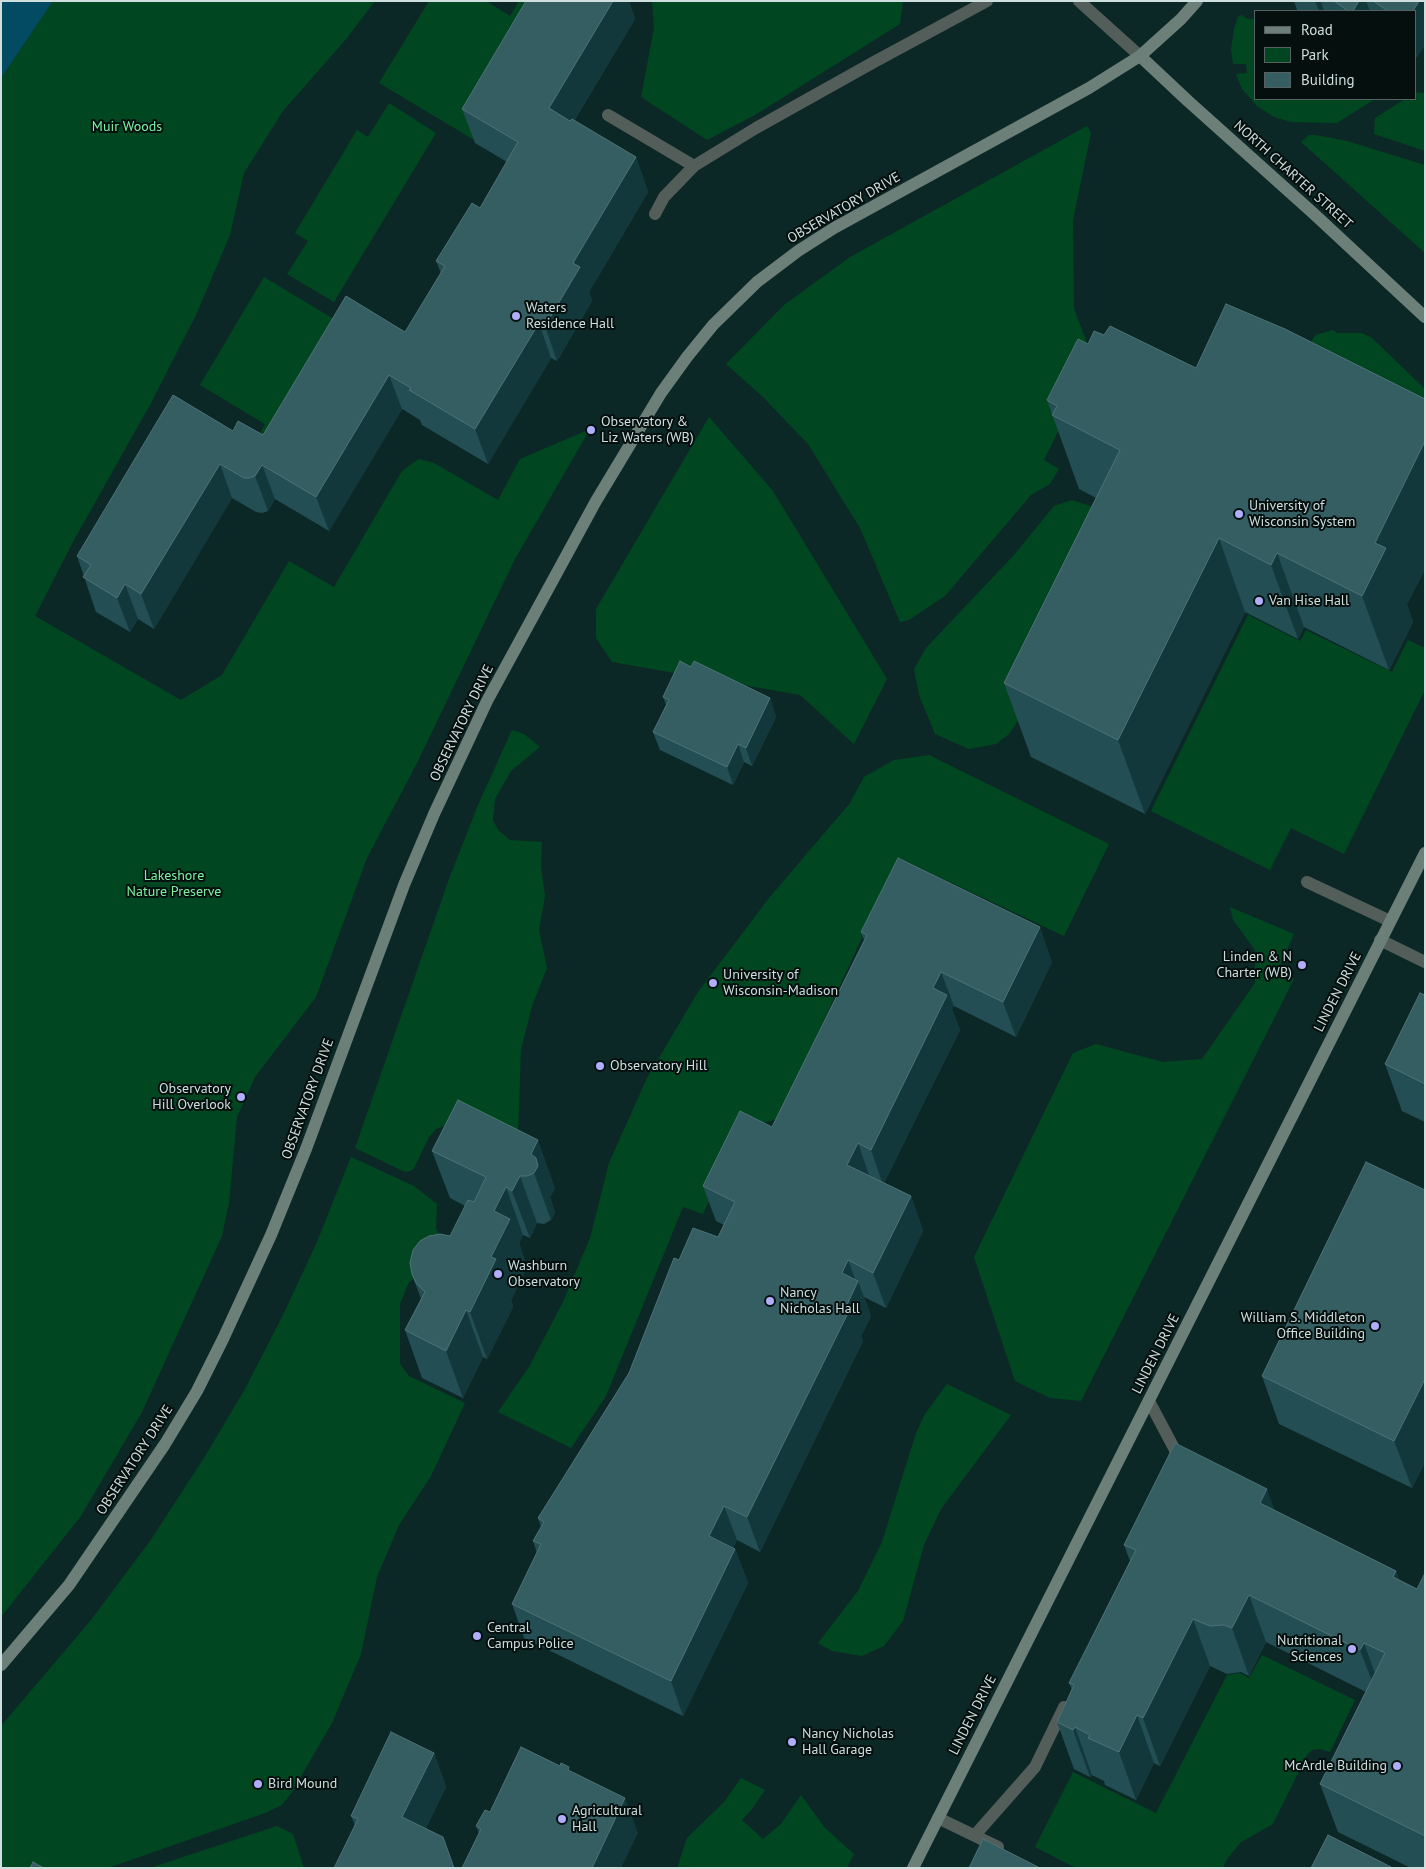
<!DOCTYPE html>
<html>
<head>
<meta charset="utf-8">
<style>
	body { margin:0 }
	#map { position:relative; width:1426px; height:1869px; overflow:hidden; background:#0c2826; font-family:"PT Sans",sans-serif }
	canvas { display:block }
	.frame { position:absolute; inset:0; border:2px solid #cfdfdd; pointer-events:none }
	.legend { position:absolute; left:1254px; top:10px; width:162px; height:90px; box-sizing:border-box; background:#040f0e; border:1px solid #556261; margin:0; padding:6px 9px; list-style:none; font-size:15px; color:#cfdfdd }
	.legend li { display:flex; align-items:center; gap:10px; height:25px }
	.legend b { width:25px; border:1px solid #556261 }
</style>
</head>
<body>
<div id="map">
<canvas width="1426" height="1869"></canvas>
<div class="frame"></div>
<ul class="legend">
<li><b style="height:6px;background:#6d7f79"></b>Road</li>
<li><b style="height:14px;background:#004721"></b>Park</li>
<li><b style="height:14px;background:#355e63"></b>Building</li>
</ul>
</div>
<script>
const context = document.querySelector('canvas').getContext('2d');
context.lineJoin = 'round';
function fill(path, color) { context.fillStyle = color; context.fill(path, 'evenodd'); }
const poly = rows => new Path2D(rows.map(r => 'M' + r).join(''));
function stroke(path, color, width, dash) { context.strokeStyle = color; context.lineWidth = width; context.lineCap = dash ? 'butt' : 'round'; context.setLineDash(dash || []); context.stroke(path); }
function drawText(font, color, halo, rows, align = 'center') {
  context.font = font + ' "PT Sans",sans-serif'; context.lineWidth = 4; context.setLineDash([]); context.textBaseline = 'middle'; context.strokeStyle = halo; context.fillStyle = color; for (const [text, x, y, turn = 0] of rows) {
    context.save(); context.translate(x, y); context.rotate((+turn || 0) * Math.PI / 180); context.textAlign = isNaN(turn) ? turn : align; if (halo) context.strokeText(text, 0, 0); context.fillText(text, 0, 0); context.restore();
  }
}
fill(poly([
	[53,1,375,1,347,38,283,111,244,173,230,235,196,315,151,403,74,540,35,616,181,700,222,675,289,561,334,587,402,471,419,459,434,463,498,500,520,459,590,429,515,559,417,763,367,858,316,997,255,1077,237,1117,229,1203,222,1236,142,1412,81,1516,1,1617,1,78],
	[429,1,486,1,510,16,519,1,556,1,476,141,379,83],
	[652,1,903,1,900,24,755,115,707,140,641,97,654,28],
	[1241,15,1248,19,1255,19,1255,99,1375,99,1337,123,1291,122,1274,117,1257,106,1242,89,1236,74,1247,73,1246,64,1233,64,1231,50,1234,29,1238,17],
	[1415,92,1425,93,1425,151,1374,134,1375,118,1405,99,1415,99],
	[389,103,436,133,334,302,287,274,308,241,295,233,357,130,368,137],
	[1087,126,1091,133,1073,220,1074,309,1095,363,1073,401,1044,460,1059,469,1050,484,1031,495,945,596,909,620,900,622,860,528,808,444,762,396,726,364,784,305,850,257],
	[1309,135,1316,135,1347,141,1425,165,1425,253,1301,142],
	[264,277,357,333,276,470,253,447,265,424,200,385],
	[1333,330,1337,333,1362,333,1372,338,1425,389,1425,459,1309,346,1315,335],
	[709,417,773,491,887,679,854,744,800,695,612,662,596,638,596,609],
	[1072,500,1093,507,1081,628,1009,734,996,744,969,749,935,734,919,695,914,669,926,648,1014,555,1054,506],
	[1248,615,1300,641,1306,630,1392,672,1408,640,1425,648,1425,690,1344,854,1291,828,1270,870,1151,811],
	[512,730,524,734,540,747,511,771,495,799,493,820,498,830,510,840,542,842,541,867,545,896,539,930,547,968,532,1006,521,1050,518,1134,446,1125,436,1129,429,1137,414,1168,411,1171,405,1172,355,1148,449,879,478,805],
	[929,755,1109,844,1064,936,899,858,778,1119,742,1129,703,1214,683,1207,606,1396,571,1448,498,1412,529,1367,563,1302,590,1238,609,1163,647,1078,698,992,769,898,850,803,864,777,894,760],
	[1230,907,1294,934,1278,970,1294,979,1081,1401,1050,1398,1015,1381,974,1257,1073,1053,1096,1044,1163,1062,1202,1059,1255,983,1255,950,1233,920],
	[351,1157,414,1186,437,1204,436,1228,441,1238,440,1262,409,1282,400,1304,400,1364,409,1376,465,1403,431,1476,399,1525,377,1577,361,1654,332,1723,292,1792,282,1805,265,1813,108,1868,1,1868,1,1726,91,1620,150,1541,204,1458,245,1389,284,1313,317,1242],
	[947,1384,1011,1415,941,1509,924,1545,903,1621,884,1646,862,1656,832,1651,818,1643,858,1591,882,1542,916,1433,925,1414],
	[1262,1655,1355,1700,1330,1752,1320,1749,1312,1750,1307,1755,1273,1824,1241,1842,1227,1859,1223,1868,1076,1868,1035,1847,1073,1772,1156,1813,1227,1675,1240,1673,1249,1678],
	[741,1778,765,1790,752,1809,742,1820,763,1839,781,1824,801,1795,825,1828,854,1854,847,1868,677,1868,687,1838,724,1802],
	[277,1826,293,1834,304,1868,150,1868]
]), '#004721');
fill(poly([
	[1,1,53,1,1,78]
]), '#034b63');
stroke(poly([
	[1079,1,1140,56],
	[608,115,694,166,756,128,874,62,987,1],
	[655,214,664,197,694,166],
	[1307,882,1390,921],
	[1380,940,1425,962],
	[1149,1401,1175,1450,1176,1463],
	[975,1835,1035,1767,1064,1707]
]), '#535e5a', 12);
stroke(poly([
	[938,1818,998,1847]
]), '#535e5a', 12);
stroke(poly([
	[1140,56,1188,101,1313,213,1425,317],
	[1,1665,69,1585,165,1444,197,1391,223,1339,271,1235,306,1149,404,885,434,814,487,701,596,501,661,393,687,357,713,325,757,282,798,251,834,228,1089,88,1140,56,1181,19,1197,1],
	[913,1868,1425,853]
]), '#6d7f79', 12);
fill(poly([
	[526,1,629,1,635,19,574,121,636,157,648,192,589,292,592,301,557,361,551,358,488,464,422,425,420,420,402,409,329,531,275,499,268,511,262,513,256,512,232,498,154,629,138,619,130,632,96,612,77,556,233,431,263,435,405,332,441,273,436,261,480,208,507,162,475,143,462,109],
	[1294,1,1425,1,1417,57,1415,56,1415,11,1299,11,1297,10],
	[1047,400,1407,605,1413,622,1389,670,1304,627,1298,639,1245,612,1145,814,1031,757,1004,683,1096,498,1079,489],
	[691,667,770,698,776,717,752,766,744,762,733,785,660,750,653,732,666,705,663,697],
	[861,932,1052,962,1016,1037,954,1006,952,1009,960,1030,884,1183,911,1196,923,1231,886,1308,864,1297,871,1316,861,1336,863,1341,760,1552,737,1540,733,1548,735,1549,748,1583,683,1716,524,1638,512,1604,537,1553,533,1541,541,1527,538,1518,629,1373,679,1260,718,1237,724,1225,716,1221,703,1186,772,1127,864,940],
	[1425,995,1425,1122,1402,1111,1385,1064],
	[458,1100,555,1188,550,1197,555,1213,551,1220,544,1224,537,1223,530,1238,523,1235,519,1243,527,1267,511,1300,513,1307,487,1359,483,1357,463,1398,422,1378,405,1330,421,1299,412,1274,450,1236,465,1206,450,1198,432,1151],
	[1425,1190,1425,1462,1412,1488,1279,1424,1262,1376],
	[1275,1511,1396,1571,1399,1580,1417,1589,1425,1573,1425,1868,1411,1868,1338,1832,1320,1784,1366,1692,1266,1642,1249,1676,1241,1672,1227,1674,1210,1666,1160,1766,1154,1763,1136,1800,1105,1785,1104,1781,1092,1775,1090,1777,1074,1769,1057,1722,1072,1690,1069,1683,1130,1561,1124,1545],
	[434,1753,446,1787,426,1828,355,1825,351,1816],
	[571,1772,638,1833,479,1833,476,1826,490,1812]
]), '#234e54');
fill(poly([
	[613,1,629,1,635,19,561,142,549,108],
	[1315,1,1321,1,1324,11,1319,11],
	[1359,1,1366,1,1370,11,1353,11],
	[1419,1,1425,1,1425,46,1417,57,1415,50,1415,11,1413,11],
	[636,157,648,192,589,292,592,301,557,361,545,326,573,263],
	[539,323,551,358,488,464,475,429],
	[389,375,402,409,329,531,316,497],
	[1425,441,1425,570,1407,605,1413,622,1389,670,1362,596,1375,543],
	[220,464,232,498,154,629,141,594],
	[262,465,275,499,268,511,255,476],
	[1219,538,1245,612,1145,814,1118,740],
	[1277,553,1304,627,1298,639,1271,565],
	[125,584,138,619,130,632,117,598],
	[770,698,776,717,752,766,746,748],
	[738,744,744,762,733,785,727,767],
	[1040,927,1052,962,1016,1037,1003,1002],
	[941,972,954,1006,952,1009,960,1030,883,1185,871,1150,933,988],
	[538,1140,555,1188,550,1197,555,1213,551,1220,534,1173,531,1154],
	[858,1143,870,1178,847,1165],
	[520,1176,537,1223,530,1238,512,1191],
	[506,1187,523,1235,519,1243,527,1267,511,1300,513,1307,487,1359,470,1312,491,1257,494,1211],
	[911,1196,923,1231,886,1308,873,1273],
	[848,1260,857,1284,858,1281,871,1316,861,1336,863,1341,760,1552,747,1517,847,1305,842,1273],
	[466,1310,483,1357,463,1398,446,1351],
	[1425,1379,1425,1462,1412,1488,1394,1441],
	[1267,1489,1284,1536,1260,1503],
	[724,1506,737,1540,722,1570,709,1536],
	[735,1549,748,1583,683,1716,671,1681],
	[1396,1571,1413,1618,1393,1577],
	[1249,1595,1266,1642,1249,1676,1232,1628],
	[1193,1619,1210,1666,1160,1766,1143,1718],
	[1364,1643,1381,1690,1378,1697,1360,1650],
	[1137,1715,1154,1763,1136,1800,1119,1752],
	[1075,1727,1092,1775,1090,1777,1073,1730],
	[434,1753,446,1787,415,1851,402,1817],
	[625,1798,638,1833,621,1868,592,1868]
]), '#12383c');
const building = poly([
	[526,1,613,1,549,108,570,121,572,119,636,157,573,263,580,267,545,326,539,323,475,429,409,390,411,388,389,375,316,497,262,465,255,476,249,478,244,478,220,464,141,594,125,584,117,598,83,577,91,565,77,556,173,395,233,431,238,421,263,435,346,296,405,332,445,266,436,261,472,203,480,208,518,142,462,109,526,1],
	[1334,1,1359,1,1353,11,1348,11,1334,1],
	[1373,1,1419,1,1413,11,1388,11,1373,1],
	[1226,304,1285,329,1425,399,1425,441,1375,543,1386,548,1362,596,1277,553,1271,565,1219,538,1118,740,1004,683,1120,450,1052,415,1057,406,1047,400,1078,339,1088,344,1094,331,1104,335,1110,326,1196,368,1226,304],
	[680,661,691,667,694,661,770,698,746,748,738,744,727,767,653,732,669,700,663,697,680,661],
	[898,858,1040,927,1003,1002,941,972,933,988,947,995,871,1150,858,1143,847,1165,911,1196,873,1273,848,1260,842,1273,858,1281,847,1305,851,1307,747,1517,724,1506,709,1536,735,1549,671,1681,512,1604,541,1544,533,1541,544,1522,538,1518,629,1373,674,1258,679,1260,693,1228,718,1237,735,1202,703,1186,740,1111,772,1127,867,935,861,932,898,858],
	[1420,993,1425,995,1425,1084,1385,1064,1420,993],
	[458,1100,538,1140,531,1154,536,1158,538,1166,534,1173,527,1176,520,1176,512,1191,506,1187,494,1211,510,1219,491,1257,496,1259,470,1312,466,1310,446,1351,405,1330,425,1292,416,1283,412,1274,410,1263,413,1250,420,1241,429,1236,440,1234,450,1236,468,1200,474,1202,486,1177,432,1151,458,1100],
	[1366,1162,1425,1190,1425,1379,1394,1441,1262,1376,1366,1162],
	[1175,1443,1267,1489,1260,1503,1396,1571,1393,1577,1417,1589,1425,1573,1425,1836,1320,1784,1385,1653,1364,1643,1360,1650,1249,1595,1232,1628,1224,1625,1210,1626,1193,1619,1143,1718,1137,1715,1119,1752,1088,1738,1090,1735,1075,1727,1073,1730,1057,1722,1074,1685,1069,1683,1136,1550,1124,1545,1175,1443],
	[391,1732,434,1753,402,1817,443,1837,454,1868,334,1868,358,1819,351,1816,391,1732],
	[521,1747,560,1766,561,1763,569,1767,568,1770,625,1798,592,1868,462,1868,481,1829,476,1826,485,1810,490,1812,521,1747],
	[1328,1835,1393,1868,1311,1868,1328,1835],
	[983,1839,1040,1868,969,1868,983,1839],
	[33,1862,44,1868,30,1868,33,1862]
]);
fill(building, '#355e63');
stroke(building, '#4e7276', 1);
for (const [x, y, r, color] of [
	[516,316,5,"#b0aefa"],
	[591,430,5,"#b0aefa"],
	[1239,514,5,"#b0aefa"],
	[1259,601,5,"#b0aefa"],
	[1302,965,5,"#b0aefa"],
	[713,983,5,"#b0aefa"],
	[600,1066,5,"#b0aefa"],
	[241,1097,5,"#b0aefa"],
	[498,1274,5,"#b0aefa"],
	[770,1301,5,"#b0aefa"],
	[1375,1326,5,"#b0aefa"],
	[477,1636,5,"#b0aefa"],
	[1352,1649,5,"#b0aefa"],
	[792,1742,5,"#b0aefa"],
	[1397,1766,5,"#b0aefa"],
	[258,1784,5,"#b0aefa"],
	[562,1819,5,"#b0aefa"]
]) { const dot = new Path2D(); dot.arc(x, y, r, 0, 2 * Math.PI); context.fillStyle = color; context.fill(dot); stroke(dot, '#040f0e', 2); }
drawText('14px', '#7ef2a4', '#040f0e', [
	["Muir Woods",127,127],
	["Lakeshore",174,876],
	["Nature Preserve",174,892]
]);
drawText('14px', '#cfdfdd', '#040f0e', [
	["NORTH CHARTER STREET",1293,175,42],
	["OBSERVATORY DRIVE",844,208,-30],
	["OBSERVATORY DRIVE",462,723,-64],
	["LINDEN DRIVE",1338,992,-63],
	["OBSERVATORY DRIVE",308,1099,-70],
	["LINDEN DRIVE",1156,1354,-63],
	["OBSERVATORY DRIVE",135,1460,-57],
	["LINDEN DRIVE",973,1715,-63]
]);
drawText('14px', '#cfdfdd', '#040f0e', [
	["Waters",526,308],
	["Residence Hall",526,324],
	["Observatory &",601,422],
	["Liz Waters (WB)",601,438],
	["University of",1249,506],
	["Wisconsin System",1249,522],
	["Van Hise Hall",1269,601],
	["Linden & N",1292,957,"right"],
	["Charter (WB)",1292,973,"right"],
	["University of",723,975],
	["Wisconsin-Madison",723,991],
	["Observatory Hill",610,1066],
	["Observatory",231,1089,"right"],
	["Hill Overlook",231,1105,"right"],
	["Washburn",508,1266],
	["Observatory",508,1282],
	["Nancy",780,1293],
	["Nicholas Hall",780,1309],
	["William S. Middleton",1365,1318,"right"],
	["Office Building",1365,1334,"right"],
	["Central",487,1628],
	["Campus Police",487,1644],
	["Nutritional",1342,1641,"right"],
	["Sciences",1342,1657,"right"],
	["Nancy Nicholas",802,1734],
	["Hall Garage",802,1750],
	["McArdle Building",1387,1766,"right"],
	["Bird Mound",268,1784],
	["Agricultural",572,1811],
	["Hall",572,1827]
], 'left');
</script>
</body>
</html>
